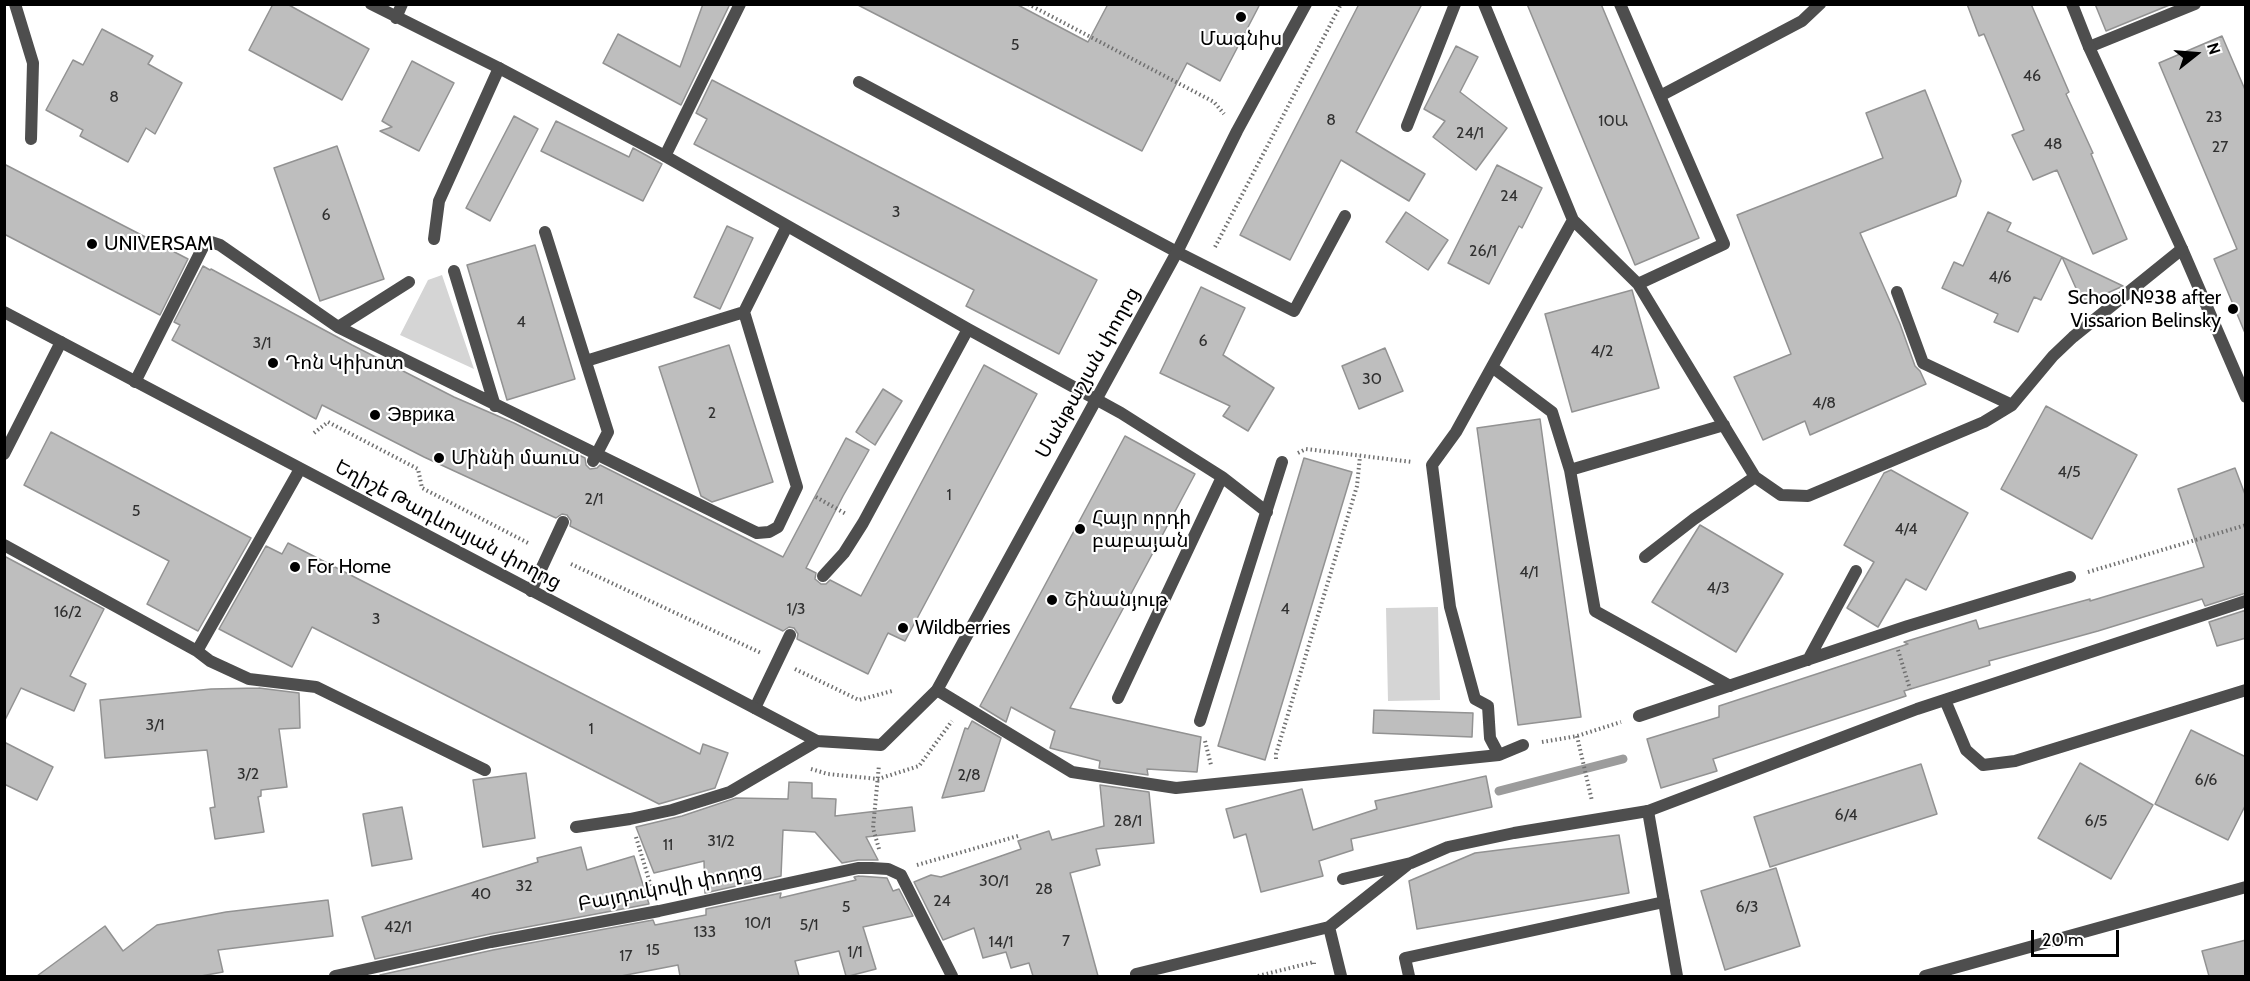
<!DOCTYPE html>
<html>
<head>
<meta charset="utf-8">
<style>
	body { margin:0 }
	#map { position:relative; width:2250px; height:981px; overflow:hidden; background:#fff; font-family:Cabin,sans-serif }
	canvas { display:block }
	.frame { position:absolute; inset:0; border:6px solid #000; pointer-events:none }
	.north { position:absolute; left:2166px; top:24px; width:60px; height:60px; -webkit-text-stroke:4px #fff; paint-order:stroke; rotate:73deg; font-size:16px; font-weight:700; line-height:24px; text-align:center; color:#000 }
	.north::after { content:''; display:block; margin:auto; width:21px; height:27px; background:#000; clip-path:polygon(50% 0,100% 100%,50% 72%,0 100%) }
	.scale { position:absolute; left:2031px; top:930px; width:88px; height:27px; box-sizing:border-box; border:3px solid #000; border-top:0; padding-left:8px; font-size:18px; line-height:21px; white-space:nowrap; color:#000; -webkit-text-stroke:4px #fff; paint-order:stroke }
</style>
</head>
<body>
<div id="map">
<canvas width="2250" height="981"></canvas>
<div class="frame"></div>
<div class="north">N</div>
<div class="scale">20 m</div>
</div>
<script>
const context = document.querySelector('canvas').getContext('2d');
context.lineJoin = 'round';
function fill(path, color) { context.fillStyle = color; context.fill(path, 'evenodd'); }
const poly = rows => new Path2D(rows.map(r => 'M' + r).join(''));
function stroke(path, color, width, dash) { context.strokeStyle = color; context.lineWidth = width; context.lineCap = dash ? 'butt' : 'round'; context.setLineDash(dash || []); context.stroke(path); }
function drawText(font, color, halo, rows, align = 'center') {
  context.font = font + ' Cabin,"Noto Sans Armenian",sans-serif'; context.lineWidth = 4.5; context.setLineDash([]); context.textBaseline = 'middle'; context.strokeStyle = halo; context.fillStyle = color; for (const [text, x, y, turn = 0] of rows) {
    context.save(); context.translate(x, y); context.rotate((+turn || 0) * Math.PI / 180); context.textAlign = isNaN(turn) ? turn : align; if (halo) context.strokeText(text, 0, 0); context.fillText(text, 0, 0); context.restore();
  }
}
fill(poly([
	[442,275,474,369,400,335,428,280],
	[1438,607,1440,700,1388,701,1386,608]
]), '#d5d5d5');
stroke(poly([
	[1499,791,1623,759]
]), '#9c9c9c', 9);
const building = poly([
	[273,4,287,4,369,49,342,100,249,50,273,4],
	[703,4,730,4,681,105,603,63,618,34,680,67,703,4],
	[856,4,1016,4,1088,42,1108,4,1260,4,1220,81,1187,63,1142,151,856,4],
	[1359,4,1422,4,1356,132,1425,174,1409,201,1341,160,1290,260,1240,235,1359,4],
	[1527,4,1601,4,1699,238,1635,265,1527,4],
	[1967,4,2031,4,2069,92,2066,94,2093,153,2091,154,2127,239,2093,254,2057,170,2033,180,2012,135,2024,130,1984,34,1979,36,1967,4],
	[2095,4,2172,4,2106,31,2095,4],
	[102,29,153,56,148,64,182,83,155,134,146,128,128,162,80,136,83,130,46,110,73,60,83,65,102,29],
	[2222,36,2246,92,2245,333,2214,259,2237,249,2159,63,2222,36],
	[1456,46,1478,57,1460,92,1507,128,1476,170,1433,137,1445,121,1424,109,1456,46],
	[412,61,454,83,419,151,380,131,392,127,382,121,412,61],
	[712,80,1097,280,1059,354,966,306,974,290,694,144,707,119,696,113,712,80],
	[1925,90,1961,181,1956,196,1860,233,1900,324,1915,366,1920,371,1926,384,1810,435,1805,421,1763,440,1734,377,1791,354,1737,215,1883,158,1866,113,1925,90],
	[514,116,538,129,490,221,466,208,514,116],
	[556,121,629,157,633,148,662,164,643,201,541,151,556,121],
	[337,146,384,279,320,301,274,168,337,146],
	[4,164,188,259,160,315,4,234,4,164],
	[1497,165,1542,188,1522,228,1519,226,1489,284,1448,263,1497,165],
	[1406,212,1448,240,1428,270,1386,242,1406,212],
	[1988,212,2011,223,2007,231,2062,257,2041,300,2034,297,2018,332,1994,322,1998,314,1942,288,1954,262,1963,266,1988,212],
	[727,226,753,238,720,309,694,297,727,226],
	[535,245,575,379,507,400,467,265,535,245],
	[2062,257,2123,286,2083,304,2062,257],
	[203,266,210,270,211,269,352,345,454,397,514,423,585,458,586,465,590,469,597,468,600,465,783,557,846,438,869,450,843,496,806,568,816,573,815,579,821,584,826,584,830,580,861,596,984,365,1037,394,905,641,888,633,868,674,797,639,798,634,794,628,789,627,783,631,570,526,571,521,567,515,562,514,556,518,424,457,322,405,316,419,172,340,180,325,174,322,203,266],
	[1201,287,1245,308,1223,355,1274,388,1248,431,1223,416,1230,406,1160,373,1201,287],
	[1632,290,1659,388,1572,412,1545,314,1632,290],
	[729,345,773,482,712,502,701,496,659,367,729,345],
	[1385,348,1403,391,1359,409,1342,366,1385,348],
	[883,389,902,401,875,445,856,432,883,389],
	[2046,406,2137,455,2092,539,2001,489,2046,406],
	[1540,419,1581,717,1518,725,1477,428,1540,419],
	[51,432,251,538,198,631,147,604,169,561,24,485,51,432],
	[1125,436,1195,474,1070,708,1201,737,1197,772,1147,769,1148,775,1099,768,1100,761,1050,748,1055,731,1011,707,1006,722,980,706,1125,436],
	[1304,458,1352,472,1265,760,1218,746,1304,458],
	[2235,468,2246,497,2246,593,2205,606,2202,599,2098,631,1989,661,1990,665,1904,691,1906,696,1713,759,1717,771,1661,788,1647,739,1719,717,1719,706,1908,644,1904,642,1976,620,1979,629,2090,599,2090,601,2204,567,2178,489,2235,468],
	[1891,470,1968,513,1926,590,1906,579,1878,627,1847,608,1874,562,1844,545,1884,473,1891,470],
	[1700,525,1783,574,1736,652,1652,602,1700,525],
	[288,543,700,754,703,744,728,753,715,788,659,804,312,627,292,667,219,629,266,546,282,554,288,543],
	[4,556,104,609,70,676,86,684,74,711,21,688,4,722,4,556],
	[2246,610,2246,638,2217,646,2209,622,2246,610],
	[259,688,299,693,300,728,279,729,287,787,261,790,261,796,258,797,264,832,215,839,210,808,215,807,207,750,105,758,100,700,211,689,259,688],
	[1374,710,1473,713,1472,737,1373,733,1374,710],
	[972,721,1001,738,984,791,942,798,965,728,968,729,972,721],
	[2191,730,2246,757,2246,804,2228,840,2155,804,2191,730],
	[4,742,53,767,37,800,4,784,4,742],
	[2080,763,2153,805,2111,879,2038,838,2080,763],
	[1921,764,1937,814,1770,867,1754,817,1921,764],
	[526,773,535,838,483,847,473,780,526,773],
	[1486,776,1492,807,1351,839,1353,850,1319,861,1323,876,1261,892,1246,834,1234,838,1226,809,1302,789,1313,830,1377,809,1375,801,1486,776],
	[789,782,812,783,812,798,836,799,835,816,912,807,915,831,866,837,878,860,858,860,842,863,815,832,783,830,781,876,705,893,704,861,654,873,636,827,682,816,736,798,788,799,789,782],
	[1100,785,1149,792,1154,843,1096,849,1100,865,1070,873,1098,976,1033,976,1029,963,1011,968,1006,952,983,958,974,928,943,940,914,882,931,875,941,877,1021,849,1018,841,1049,831,1052,840,1104,826,1100,785],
	[402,807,412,859,372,866,363,814,402,807],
	[1619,835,1629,893,1417,929,1409,881,1475,853,1619,835],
	[581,847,587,870,634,856,649,904,490,934,375,959,362,917,538,862,537,858,581,847],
	[1776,868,1800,946,1725,970,1701,891,1776,868],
	[859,876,887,878,893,891,899,889,913,916,863,927,876,969,849,976,846,976,839,951,795,961,799,976,680,976,678,965,621,976,381,976,380,975,493,950,653,920,655,925,706,915,706,909,781,893,780,898,856,880,854,877,859,876],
	[328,900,333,936,218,950,223,972,201,976,37,976,105,926,123,951,157,925,226,912,328,900],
	[2246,940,2246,976,2209,976,2202,951,2246,940]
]);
fill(building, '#bebebe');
stroke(building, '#929292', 1.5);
stroke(poly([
	[1028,4,1214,102,1224,114],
	[1215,247,1341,4],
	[314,433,328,422,418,469,422,488,530,544],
	[1298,453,1306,449,1412,462],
	[816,497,846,514],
	[571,564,761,653],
	[2088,572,2246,525],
	[1898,650,1910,689],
	[795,669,859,700,892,691],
	[1577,736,1592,801],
	[1205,741,1211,765],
	[1542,742,1577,736,1621,722],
	[1276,759,1276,754,1357,486,1360,456],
	[811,769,828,774,878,779,919,766,952,721],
	[636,837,653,893],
	[879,849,873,828,879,765],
	[917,865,1018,836],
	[1258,976,1314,962,1314,964]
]), '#707070', 4, [1.5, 3]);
stroke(poly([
	[15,4,33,63,31,139],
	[1484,4,1573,220,1638,284,1755,477,1781,495,1808,496,1984,422,2012,405,2053,356,2073,337,2182,249,2246,397],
	[1620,4,1724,244,1638,284],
	[2089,47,2195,4],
	[859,82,1177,252,1294,311,1345,216],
	[1660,96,1802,21,1820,4],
	[1407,126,1455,4],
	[665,156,968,329,1121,413,1222,477,1267,512],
	[545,232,608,432,593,461],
	[434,239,439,201,499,68],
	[454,271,495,406],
	[1897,292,1923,363,2012,405],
	[338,327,409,282],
	[586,361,744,312,787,226],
	[1492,367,1552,412,1570,470,1595,611,1730,686],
	[135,382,204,245,211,242,220,245,338,327,757,533,769,532,778,527,797,487,744,312],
	[4,454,61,342],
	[300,469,197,651,210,661,249,679,316,687,485,770],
	[1570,470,1724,425],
	[4,545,197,651],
	[1645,557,1694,519,1755,477],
	[823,576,844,553,863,523,968,329],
	[531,591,563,522],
	[1808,660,1856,571],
	[937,690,1072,772,1176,788,1499,755,1523,745],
	[1118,698,1222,477],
	[1945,700,1966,750,1983,765,2015,761,2246,690],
	[755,708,790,635],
	[1639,716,1908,626,2070,577],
	[1200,721,1282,462],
	[1499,755,1490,738,1488,706,1475,699,1450,607,1432,465,1456,432,1573,220],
	[576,827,630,819,672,810,730,792,817,741],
	[1343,879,1411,863,1448,847,1514,833,1648,811,1917,709,2246,601],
	[1329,927,1341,976],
	[1137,976,1136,974,1329,927,1407,865],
	[1409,976,1405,958,1664,902]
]), '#4e4e4e', 12);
stroke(poly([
	[371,4,499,68,665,156,740,4],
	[2072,4,2089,47,2182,249],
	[396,18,402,4],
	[1648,811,1677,976],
	[335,976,491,942,659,911,858,868,872,868,888,869,901,875,952,976],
	[1925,976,2246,887]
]), '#4e4e4e', 12);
stroke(poly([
	[4,312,817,741,881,745,937,690,1177,252,1237,131,1306,4]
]), '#4e4e4e', 12);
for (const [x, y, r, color] of [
	[1241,17,6,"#000"],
	[92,244,6,"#000"],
	[2233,309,6,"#000"],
	[273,363,6,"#000"],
	[375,415,6,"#000"],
	[439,458,6,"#000"],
	[1080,529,6,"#000"],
	[295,567,6,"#000"],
	[1052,600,6,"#000"],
	[903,628,6,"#000"]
]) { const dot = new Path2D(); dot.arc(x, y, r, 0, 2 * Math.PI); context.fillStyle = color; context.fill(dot); stroke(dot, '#fff', 2); }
drawText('16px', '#303030', null, [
	["5",1015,45],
	["46",2032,76],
	["8",114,97],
	["23",2214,117],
	["8",1331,120],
	["10Ա",1613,121],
	["24/1",1470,133],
	["48",2053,144],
	["27",2220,147],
	["24",1509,196],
	["3",896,212],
	["6",326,215],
	["26/1",1483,251],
	["4/6",2000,277],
	["4",521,322],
	["6",1203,341],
	["3/1",262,343],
	["4/2",1602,351],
	["30",1372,379],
	["4/8",1824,403],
	["2",712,413],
	["4/5",2069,472],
	["1",949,495],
	["2/1",594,499],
	["5",136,511],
	["4/4",1906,529],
	["4/1",1529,572],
	["4/3",1718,588],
	["1/3",796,609],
	["4",1285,609],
	["16/2",68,612],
	["3",376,619],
	["3/1",155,725],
	["1",591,729],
	["3/2",248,774],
	["2/8",969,775],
	["6/6",2206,780],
	["6/4",1846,815],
	["28/1",1128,821],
	["6/5",2096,821],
	["31/2",721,841],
	["11",668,845],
	["30/1",994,881],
	["32",524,886],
	["28",1044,889],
	["40",481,894],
	["24",942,901],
	["5",846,907],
	["6/3",1747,907],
	["10/1",758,923],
	["5/1",809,925],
	["42/1",398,927],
	["133",705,932],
	["7",1066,941],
	["14/1",1001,942],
	["15",653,950],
	["1/1",855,952],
	["17",626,956]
]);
drawText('20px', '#000', '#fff', [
	["Մագնիս",1241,39,"center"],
	["UNIVERSAM",104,244],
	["School №38 after",2221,298,"right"],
	["Vissarion Belinsky",2221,321,"right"],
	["Դոն Կիխոտ",285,363],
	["Эврика",387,415],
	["Միննի մաուս",451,458],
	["Հայր որդի",1092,518],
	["բաբայան",1092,541],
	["For Home",307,567],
	["Շինանյութ",1064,600],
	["Wildberries",915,628]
], 'left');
drawText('20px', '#000', '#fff', [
	["Մանթաշյան փողոց",1088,373,-61],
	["Եղիշե Թադևոսյան փողոց",448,525,28],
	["Բայդուկովի փողոց",670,887,-11]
]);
</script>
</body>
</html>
